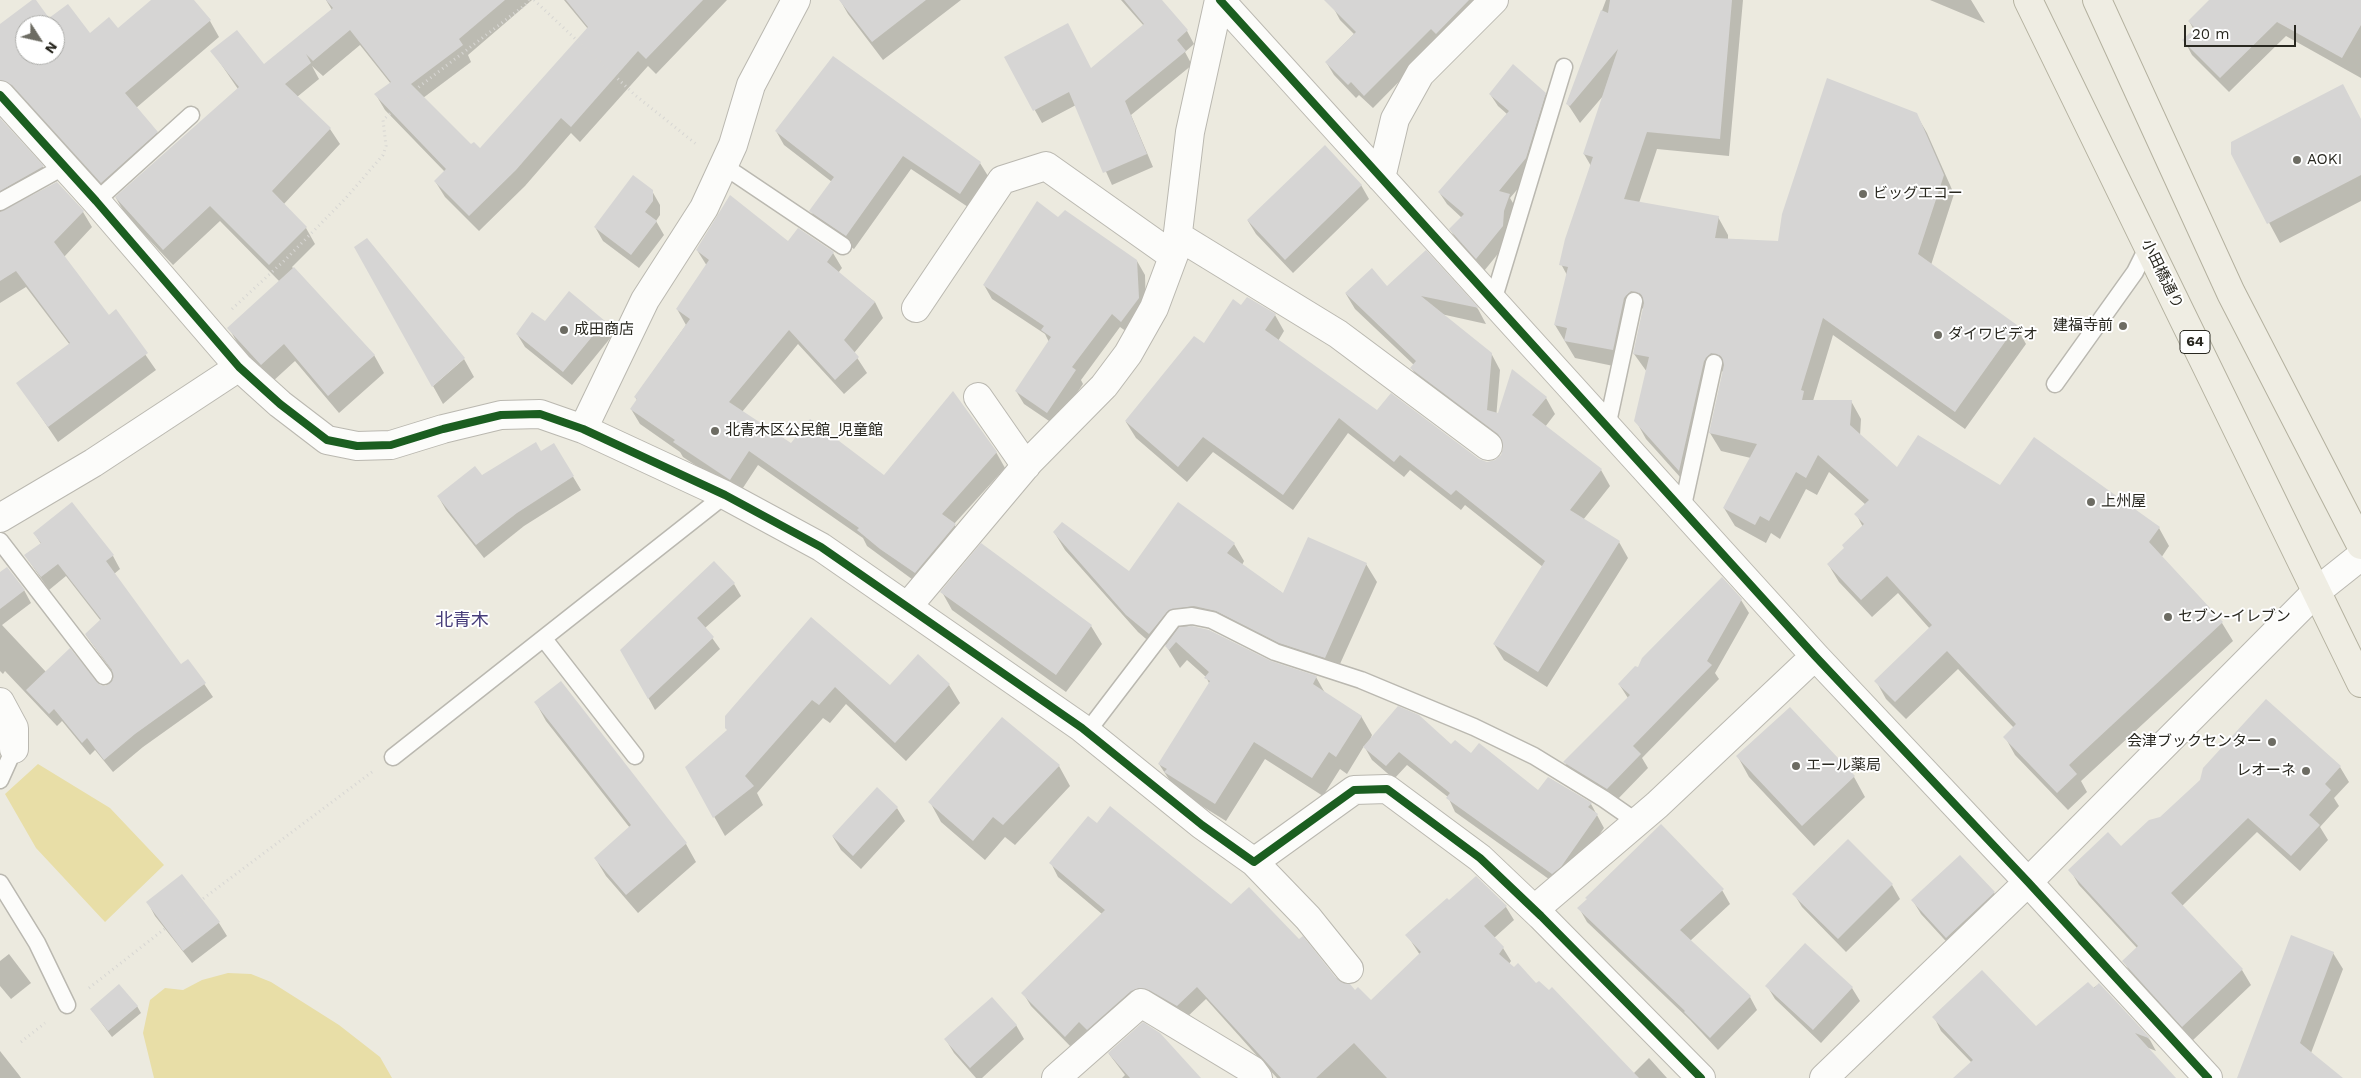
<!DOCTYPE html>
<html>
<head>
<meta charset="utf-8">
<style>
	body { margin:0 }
	#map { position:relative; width:2361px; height:1078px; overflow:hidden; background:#eceadf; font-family:"Work Sans",sans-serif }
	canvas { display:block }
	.north { position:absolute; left:15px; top:15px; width:50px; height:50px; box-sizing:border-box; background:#fff; border:1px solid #a9a9a6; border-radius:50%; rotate:125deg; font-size:14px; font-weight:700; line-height:20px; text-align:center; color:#292820 }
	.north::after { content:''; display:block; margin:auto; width:18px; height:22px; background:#6d6c63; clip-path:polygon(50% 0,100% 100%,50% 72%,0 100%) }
	.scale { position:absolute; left:2184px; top:25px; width:112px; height:22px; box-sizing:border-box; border:2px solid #292820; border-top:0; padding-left:6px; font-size:15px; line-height:18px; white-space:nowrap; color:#292820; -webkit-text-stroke:4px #fff; paint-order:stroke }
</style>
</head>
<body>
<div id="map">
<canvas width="2361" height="1078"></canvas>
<div class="north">N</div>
<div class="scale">20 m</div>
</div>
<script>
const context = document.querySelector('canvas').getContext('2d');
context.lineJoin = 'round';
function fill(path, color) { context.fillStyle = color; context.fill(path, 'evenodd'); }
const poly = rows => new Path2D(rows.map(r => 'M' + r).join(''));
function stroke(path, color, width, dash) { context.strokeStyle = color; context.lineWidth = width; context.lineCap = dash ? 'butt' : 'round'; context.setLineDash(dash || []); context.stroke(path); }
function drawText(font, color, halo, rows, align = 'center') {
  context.font = font + ' "Work Sans","Noto Sans JP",sans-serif'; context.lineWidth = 4; context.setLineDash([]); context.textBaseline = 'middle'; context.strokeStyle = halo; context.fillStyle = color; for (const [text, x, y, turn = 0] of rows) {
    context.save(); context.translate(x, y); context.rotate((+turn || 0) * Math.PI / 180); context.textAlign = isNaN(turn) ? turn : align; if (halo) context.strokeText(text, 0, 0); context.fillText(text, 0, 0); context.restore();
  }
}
fill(poly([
	[38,764,110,808,164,865,105,922,36,848,5,794],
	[228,973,251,974,271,982,339,1025,380,1057,392,1078,154,1078,143,1033,150,1000,165,988,183,990,202,980]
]), '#e8dea7');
fill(poly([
	[153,0,192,0,210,21,219,37,136,108,157,132,166,148,111,198,0,99,0,26,49,20,90,35,118,30],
	[25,25,55,25,55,55,25,55],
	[326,0,532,0,468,55,471,62,423,98,471,146,480,149,588,29,564,0,727,0,656,74,648,66,580,142,571,133,525,186,479,231,445,197,435,181,445,172,385,110,376,95,391,84,360,45,323,76,312,66,319,79,297,97,330,129,340,144,283,205,306,228,315,244,292,267,374,355,384,373,339,413,295,361,272,382,239,346,229,328,280,282,220,221,173,265,125,214,116,198,238,89,212,51,263,66,332,10],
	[840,0,961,0,883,60,848,14],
	[1121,0,1161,0,1187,31,1194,44,1185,52,1192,65,1131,115,1153,167,1112,185,1076,105,1042,123,1006,58,1092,69,1144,26],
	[1340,0,1489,0,1439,41,1373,108,1359,95,1356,98,1334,75,1326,62,1354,34,1340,20,1333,7],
	[1606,0,1743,0,1729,156,1657,149,1639,203,1718,217,1728,235,1728,239,1779,242,1916,114,1927,133,1954,194,1931,265,2016,326,2026,344,1965,429,1833,335,1813,401,1851,401,1861,419,1860,436,1898,469,2000,487,2159,528,2169,546,2161,558,2222,623,2233,641,2081,781,2087,792,2068,810,2015,755,2005,737,2014,728,1958,669,1906,719,1886,699,1876,681,1930,629,1898,593,1872,617,1839,582,1828,564,1845,549,1863,527,1856,514,1866,505,1829,472,1817,495,1806,489,1780,539,1771,533,1766,543,1735,526,1724,508,1751,458,1721,451,1710,433,1724,372,1721,371,1714,379,1689,487,1646,439,1636,421,1647,372,1634,354,1644,307,1634,317,1623,368,1575,358,1555,325,1567,275,1561,264,1591,166,1584,154,1603,96,1580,123,1567,103],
	[1930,0,1971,0,1985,23],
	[2211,0,2361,0,2361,78,2286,36,2229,92,2192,55,2184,40,2194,30,2189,21],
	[1490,94,1545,94,1552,107,1533,171,1510,198,1516,208,1510,239,1484,271,1457,241,1450,229,1462,218,1447,204,1439,192,1507,114,1498,106],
	[2361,119,2361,201,2280,243,2232,154],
	[0,120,43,167,52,183,4,209,2,213,83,212,92,227,64,257,108,316,115,311,156,370,58,442,18,383,70,345,26,287,0,303],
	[776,131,980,163,988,176,968,207,911,169,854,249,819,225,811,211,832,182,784,145],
	[1361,185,1369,199,1293,273,1256,234,1248,221],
	[652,191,660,205,660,215,656,221,664,235,639,268,603,241,595,227],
	[1058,218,1137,261,1145,275,1146,312,1130,334,1120,327,1081,380,1083,384,1055,425,1024,404,1016,391,1049,342,1045,334,992,299,984,285],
	[789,242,833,253,842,268,838,273,875,302,883,318,854,353,867,373,844,394,798,344,742,412,791,445,885,477,996,452,1005,468,954,524,964,540,924,588,867,546,863,538,758,465,739,494,683,457,680,452,640,424,631,409,637,400,635,397,686,325,677,309,707,266,697,250],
	[1426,252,1478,309,1486,324,1441,314,1491,353,1500,370,1496,419,1546,398,1555,414,1545,427,1601,470,1610,486,1583,520,1619,542,1628,558,1547,687,1504,660,1494,644,1543,567,1465,505,1461,510,1410,470,1404,477,1348,433,1293,510,1213,452,1187,482,1136,438,1126,422,1242,307,1248,298,1275,315,1284,331,1278,341,1377,411,1478,460,1487,463,1495,461,1502,456,1505,447,1421,384,1412,369,1414,365,1355,309,1346,294,1387,287],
	[569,293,604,322,612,336,572,385,525,347,517,334,545,322],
	[464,359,474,377,443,404,433,386],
	[554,445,581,490,524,526,484,558,446,510,438,496,541,453],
	[72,503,113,556,120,569,114,574,181,666,188,660,213,697,143,747,113,772,95,750,90,755,62,721,57,726,5,671,3,674,0,671,0,573,24,590,31,603,2,625,46,672,100,687,110,685,115,680,114,674,86,635,101,621,66,576,49,590,25,555,41,544,34,533],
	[1054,532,1130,573,1234,544,1244,561,1242,565,1284,594,1366,564,1377,582,1335,675,1205,624,1187,626,1270,662,1316,677,1325,693,1361,716,1372,735,1369,742,1452,746,1538,792,1549,778,1591,804,1604,828,1568,880,1560,887,1455,812,1448,797,1407,765,1394,779,1372,760,1364,746,1347,774,1340,769,1323,796,1265,759,1226,821,1176,790,1159,764,1210,685,1206,677,1187,660,1180,668,1165,644,1160,651,1138,632,1065,550],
	[734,584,741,596,705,628,720,649,655,710,622,650],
	[942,592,1091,626,1102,644,1066,692,952,610],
	[1741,600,1749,613,1715,673,1719,679,1642,758,1648,768,1615,802,1572,776,1565,762,1628,698,1619,684,1638,668],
	[812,619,890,686,949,685,960,703,906,761,846,704,830,723,823,718,757,793,763,805,725,836,687,768,728,731],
	[536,703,686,844,696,862,638,913,606,876,595,858,630,828,546,721],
	[1738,757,1854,777,1865,797,1814,846,1749,777],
	[1059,766,1070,786,1015,845,1005,837,985,860,941,822,930,802],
	[2340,767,2349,782,2334,798,2339,806,2320,827,2328,840,2300,871,2257,832,2182,906,2242,970,2251,985,2192,1041,2132,976,2124,961,2137,948,2079,885,2070,870,2120,847],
	[897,808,905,821,861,869,841,850,833,837],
	[1051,863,1231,906,1371,1002,1420,955,1407,935,1449,901,1506,907,1514,920,1494,938,1503,948,1511,961,1509,964,1536,985,1633,1074,1649,1058,1667,1078,1277,1078,1206,999,1185,1019,1158,1003,1073,1049,1031,1006,1023,993,1102,914,1058,877],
	[182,875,219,923,227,936,192,963,155,916,148,903],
	[1892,885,1900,899,1846,952,1802,907,1794,894],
	[1722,890,1730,904,1690,941,1750,997,1757,1010,1718,1050,1690,1020,1587,922,1579,908],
	[1994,893,2002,906,1954,950,1921,914,1913,901],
	[2333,953,2343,969,2311,1053,2341,1078,2244,1078],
	[9,954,31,983,11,999,0,986,0,961],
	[2099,984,2150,1040,2156,1051,2146,1047,2174,1078,1969,1078,1972,1063,1941,1031,1934,1017,2036,1028],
	[1767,986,1852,988,1860,1001,1821,1043,1775,999],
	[137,1006,141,1013,112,1037,91,1009],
	[1016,1025,1024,1039,982,1078,976,1078,954,1053,946,1040],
	[0,1051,19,1075,21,1078,0,1078],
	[1109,1054,1199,1078,1122,1078,1125,1075]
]), '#0003');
fill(poly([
	[32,0,36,0,49,18,68,4,90,33,109,17,118,28,151,0,194,0,211,20,125,93,158,132,101,183,12,85,0,80,0,24],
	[25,25,55,25,55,55,25,55],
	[326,0,505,0,459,39,463,45,411,84,471,144,474,142,480,148,588,27,566,0,703,0,646,59,638,51,571,127,561,118,516,170,469,216,434,181,446,169,374,94,391,82,350,30,313,61,306,54,311,63,285,84,331,128,272,191,307,227,269,265,210,206,163,250,115,197,239,87,210,51,237,30,264,64,333,8],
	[839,0,926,0,872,42],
	[1124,0,1162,0,1188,30,1177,40,1186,51,1125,101,1147,154,1103,173,1069,92,1033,111,1004,57,1068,23,1091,68,1144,24],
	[1324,0,1469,0,1436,34,1431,29,1364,96,1351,82,1348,85,1325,62,1356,32],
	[1610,0,1732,0,1720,139,1647,132,1624,199,1719,216,1715,238,1778,241,1782,214,1827,78,1917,113,1944,175,1918,254,2017,325,1955,412,1823,318,1801,390,1804,391,1802,400,1852,400,1850,425,1897,467,1918,435,2000,485,2034,437,2160,527,2149,542,2223,622,2069,765,2077,774,2057,793,2003,737,2016,724,1947,651,1895,702,1874,681,1932,625,1887,576,1861,600,1827,564,1844,548,1842,545,1864,524,1854,514,1869,500,1818,455,1806,478,1796,472,1769,521,1760,516,1755,525,1723,508,1757,444,1709,433,1724,365,1721,356,1711,353,1704,361,1679,471,1634,421,1649,357,1633,354,1644,303,1641,294,1631,291,1624,298,1613,350,1564,341,1567,328,1554,325,1568,267,1559,265,1565,239,1593,157,1583,154,1618,49,1570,106,1566,104,1601,10,1608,13],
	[2209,0,2361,0,2361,25,2342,58,2277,22,2220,78,2182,40,2195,28,2188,21],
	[833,56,981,162,960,194,903,156,846,236,809,211,834,177,775,131],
	[1513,64,1546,93,1526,158,1499,191,1510,194,1504,211,1503,226,1476,259,1449,229,1464,214,1438,192,1509,111,1489,94],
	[2343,84,2361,119,2361,175,2267,224,2231,154,2231,142],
	[0,118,44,166,0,191],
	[1325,145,1362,185,1285,260,1247,220],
	[633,175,653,190,653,201,645,212,657,221,631,255,594,227],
	[57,182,84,211,54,242,109,315,116,309,148,353,48,427,16,383,70,343,16,271,0,281,0,212],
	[730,195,788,241,798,228,834,252,827,262,875,302,844,340,859,357,835,380,789,330,729,402,791,443,810,419,884,475,953,391,997,452,942,514,956,524,915,573,880,549,857,530,859,528,749,451,730,480,673,442,675,440,630,409,637,399,634,397,690,319,676,309,709,260,696,250],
	[1037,201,1058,217,1065,210,1137,260,1139,298,1121,322,1112,314,1072,367,1076,370,1047,413,1015,391,1051,337,1041,330,1044,326,983,285],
	[367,238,465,358,432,387,354,247],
	[1426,250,1479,308,1421,296,1492,353,1487,410,1498,413,1512,369,1547,397,1532,415,1602,469,1570,510,1620,541,1538,672,1493,644,1545,561,1456,490,1451,495,1400,455,1394,462,1339,418,1283,495,1203,437,1178,467,1125,421,1194,336,1204,343,1233,299,1241,305,1247,297,1276,314,1265,330,1377,410,1391,393,1479,459,1487,462,1495,460,1501,455,1503,448,1502,440,1498,434,1410,368,1416,361,1345,293,1372,268,1387,286],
	[294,267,375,355,328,396,284,344,261,365,227,328],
	[569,291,605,321,563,372,516,334,532,312,545,321],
	[536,442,541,451,554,443,574,476,517,513,476,545,437,496,475,466,482,475],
	[72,502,114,555,106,561,181,664,188,659,206,683,135,734,104,760,87,738,82,743,54,709,49,714,26,690,70,648,100,685,106,686,113,679,112,670,85,634,101,619,58,564,41,577,24,555,41,543,33,533],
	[1178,502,1235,543,1227,553,1283,593,1308,537,1367,563,1325,658,1279,643,1216,611,1194,606,1169,610,1149,634,1126,615,1053,532,1062,522,1129,571],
	[981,543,1092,625,1056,675,940,592],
	[714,561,735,583,697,618,714,637,648,699,620,650],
	[7,567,25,590,0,609,0,572],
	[1722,577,1742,599,1707,661,1712,665,1633,746,1641,754,1607,789,1563,762,1630,695,1618,684,1635,666,1638,667,1642,658],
	[811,617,890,685,918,654,950,684,895,743,835,687,819,705,812,700,745,776,754,786,713,818,685,767,727,730,725,728,725,716],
	[1192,626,1209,630,1271,661,1317,676,1313,684,1362,716,1336,757,1329,752,1312,778,1254,742,1215,804,1164,772,1167,769,1158,764,1210,681,1204,678,1209,672,1176,642,1169,650,1165,646,1179,627],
	[561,681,687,843,626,895,594,858,631,825,534,702],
	[2266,699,2341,766,2325,784,2331,790,2309,815,2320,825,2291,856,2248,818,2171,893,2243,969,2182,1027,2122,961,2138,946,2068,870,2108,832,2121,846,2149,820,2160,817,2200,780,2203,768],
	[1398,706,1419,715,1451,744,1455,740,1471,753,1479,743,1538,790,1548,777,1592,803,1588,807,1598,814,1561,867,1552,874,1446,798,1450,793,1399,752,1386,766,1363,747],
	[1790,707,1855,776,1802,826,1736,756],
	[1002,717,1060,765,1003,825,993,817,973,841,928,802],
	[877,787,898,807,853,856,832,836],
	[1110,806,1231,904,1249,887,1299,939,1303,936,1337,979,1343,983,1350,984,1355,990,1358,987,1371,1000,1421,952,1405,935,1447,898,1449,900,1476,876,1507,906,1484,926,1504,947,1499,954,1514,967,1518,963,1536,983,1539,981,1549,990,1552,987,1639,1078,1387,1078,1354,1043,1316,1078,1281,1078,1197,987,1177,1006,1149,990,1139,988,1131,991,1087,1030,1079,1022,1065,1037,1021,993,1105,910,1049,863,1088,816,1097,823],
	[1661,824,1724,889,1680,930,1751,996,1710,1038,1684,1012,1685,1011,1577,908,1587,899,1585,898],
	[1848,839,1893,884,1838,939,1792,894],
	[1960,855,1995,892,1946,938,1911,900],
	[182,874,220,922,183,951,146,902],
	[2291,935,2334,952,2300,1043,2343,1078,2237,1078],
	[1805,943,1853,987,1813,1030,1765,986],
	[1982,970,2036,1026,2088,982,2094,988,2099,983,2151,1039,2135,1033,2176,1078,1953,1078,1973,1060,1932,1017],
	[119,984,138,1006,108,1031,90,1009],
	[992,997,1017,1025,970,1068,944,1039],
	[1143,1022,1160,1033,1201,1078,1130,1078,1108,1053]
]), '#d6d5d4');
const lane = poly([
	[724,166,843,246],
	[96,201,191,115],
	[0,202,65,166],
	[1493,301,1564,67],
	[2055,384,2135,272,2148,246],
	[1607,427,1634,301],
	[1682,510,1714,363],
	[0,541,104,676],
	[544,639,635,756],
	[1087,732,1174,618,1192,616,1212,620,1275,652,1361,680,1474,727,1534,756,1604,799,1637,822],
	[393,757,725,495],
	[0,780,14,749],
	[0,883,37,943,67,1005]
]);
const street = poly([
	[1220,0,1815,656,2028,882,2208,1078],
	[0,95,96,201,239,367,280,404,327,440,357,446,391,445,443,429,501,415,540,414,583,429,725,495,821,547,1082,728,1202,825,1254,862,1354,790,1387,789,1480,858,1541,916,1701,1078],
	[1381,178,1395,119,1420,74,1494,0],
	[1178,236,1338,334,1488,446],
	[916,308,1002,180,1046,166,1173,256],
	[978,397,1026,466],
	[583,429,645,300,704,208,733,145,751,85,796,0],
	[0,518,93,463,239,367],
	[908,606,1029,462,1104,386,1128,354,1154,308,1176,249,1190,132,1219,0],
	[0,702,14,728,14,749],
	[1254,862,1308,918,1349,969],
	[1535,909,1657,805,1815,656],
	[1056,1078,1141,1003,1252,1070,1258,1078],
	[1824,1078,2028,882,2317,591,2361,556]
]);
const primary = poly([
	[2028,0,2361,683],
	[2097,0,2231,293,2361,545]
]);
stroke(lane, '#bab8b0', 19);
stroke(street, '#bab8b0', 30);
stroke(primary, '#b4b19f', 30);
stroke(poly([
	[534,0,635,95,696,144],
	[232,309,286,259,346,198,383,155,386,146,383,120,420,86,525,5,529,0],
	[89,988,204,898,372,772],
	[21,1042,45,1023]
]), '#d7d6d3', 3, [1, 4]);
stroke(lane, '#fcfcfa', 16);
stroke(street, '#fcfcfa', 28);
stroke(primary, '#efede3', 28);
stroke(poly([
	[1220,0,1815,656,2028,882,2208,1078],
	[0,95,96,201,239,367,280,404,327,440,357,446,391,445,443,429,501,415,540,414,583,429,725,495,821,547,1082,728,1202,825,1254,862,1354,790,1387,789,1480,858,1541,916,1701,1078]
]), '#1b5e20', 8);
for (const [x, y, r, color] of [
	[2297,160,5,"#6d6c63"],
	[1863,194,5,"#6d6c63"],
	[2123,326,5,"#6d6c63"],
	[564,330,5,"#6d6c63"],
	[1938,335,5,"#6d6c63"],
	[715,431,5,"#6d6c63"],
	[2091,502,5,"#6d6c63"],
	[2168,617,5,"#6d6c63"],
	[2272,742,5,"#6d6c63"],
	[1796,766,5,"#6d6c63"],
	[2306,771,5,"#6d6c63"]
]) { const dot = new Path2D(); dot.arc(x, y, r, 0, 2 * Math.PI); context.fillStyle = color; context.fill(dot); stroke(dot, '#fff', 2); }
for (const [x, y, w] of [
	[2195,342,30]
]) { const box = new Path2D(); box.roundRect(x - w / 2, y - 11.5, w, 23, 4); context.fillStyle = '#fff'; context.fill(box); stroke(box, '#292820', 1); }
drawText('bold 14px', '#292820', null, [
	["64",2195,342]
]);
drawText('15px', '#292820', '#fff', [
	["AOKI",2307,160],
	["ビッグエコー",1873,194],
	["建福寺前",2113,326,"right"],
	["成田商店",574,330],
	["ダイワビデオ",1948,335],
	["北青木区公民館_児童館",725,431],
	["上州屋",2101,502],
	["セブン-イレブン",2178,617],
	["会津ブックセンター",2262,742,"right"],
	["エール薬局",1806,766],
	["レオーネ",2296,771,"right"]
], 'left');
drawText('15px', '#292820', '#fff', [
	["小田橋通り",2162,274,64]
]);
drawText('18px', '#463c79', '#fff', [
	["北青木",462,621]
]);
</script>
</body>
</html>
